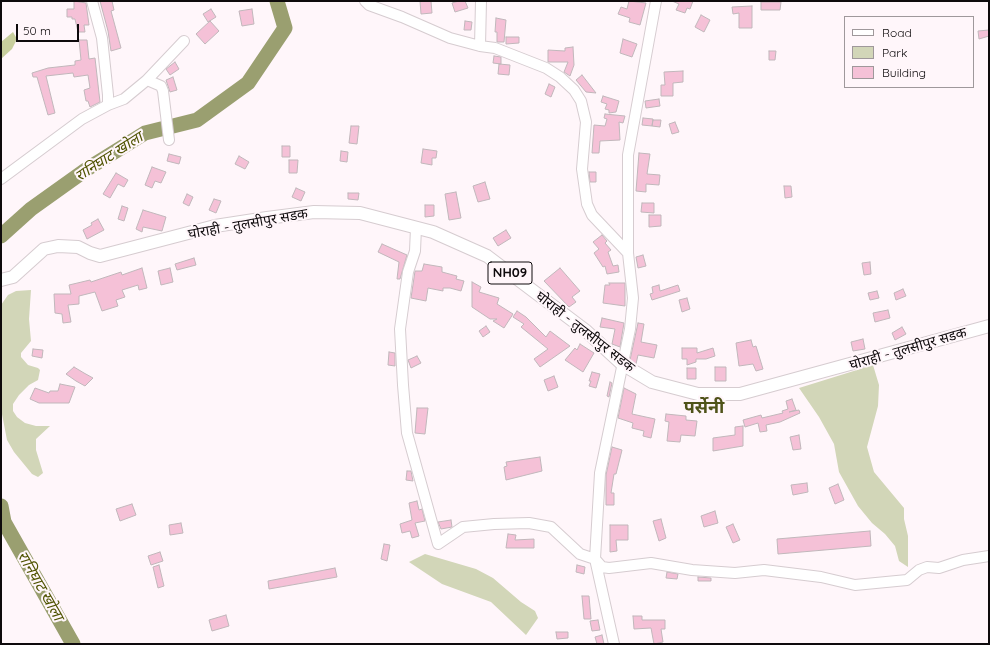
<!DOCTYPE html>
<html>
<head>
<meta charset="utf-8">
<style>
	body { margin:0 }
	#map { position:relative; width:990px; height:645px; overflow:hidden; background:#fff6fa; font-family:Quicksand,sans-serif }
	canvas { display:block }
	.frame { position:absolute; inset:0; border:2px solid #0e0a0c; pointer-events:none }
	.legend { position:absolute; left:844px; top:16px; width:130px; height:72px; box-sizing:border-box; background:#fff6fa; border:1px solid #9f989b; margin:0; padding:5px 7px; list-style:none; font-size:12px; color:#0e0a0c }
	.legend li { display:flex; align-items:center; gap:8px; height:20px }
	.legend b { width:20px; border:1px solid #9f989b }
	.scale { position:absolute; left:16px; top:24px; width:63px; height:18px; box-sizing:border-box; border:2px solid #0e0a0c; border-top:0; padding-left:5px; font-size:12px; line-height:14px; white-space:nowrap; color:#0e0a0c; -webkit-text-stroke:3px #fff6fa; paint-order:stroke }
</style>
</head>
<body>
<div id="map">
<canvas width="990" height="645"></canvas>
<div class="frame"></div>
<ul class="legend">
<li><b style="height:5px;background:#fff"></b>Road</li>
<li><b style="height:11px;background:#d2d6b8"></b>Park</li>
<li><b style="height:11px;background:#f5c1d7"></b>Building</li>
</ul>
<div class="scale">50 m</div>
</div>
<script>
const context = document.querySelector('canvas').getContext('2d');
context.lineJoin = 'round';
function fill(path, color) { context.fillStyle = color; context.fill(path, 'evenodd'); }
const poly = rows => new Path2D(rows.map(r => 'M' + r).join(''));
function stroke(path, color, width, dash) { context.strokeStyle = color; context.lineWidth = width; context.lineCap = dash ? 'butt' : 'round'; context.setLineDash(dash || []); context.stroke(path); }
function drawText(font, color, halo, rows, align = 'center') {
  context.font = font + ' Quicksand,"Noto Sans Devanagari",sans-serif'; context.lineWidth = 4; context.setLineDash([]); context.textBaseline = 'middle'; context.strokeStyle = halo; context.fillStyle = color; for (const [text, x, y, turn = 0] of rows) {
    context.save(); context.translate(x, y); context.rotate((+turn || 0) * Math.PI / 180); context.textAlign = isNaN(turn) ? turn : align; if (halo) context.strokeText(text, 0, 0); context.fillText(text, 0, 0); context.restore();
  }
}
fill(poly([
	[31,290,29,319,31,341,21,353,21,357,28,365,38,368,40,370,38,380,29,385,19,395,13,404,13,411,17,417,25,423,36,426,50,426,36,439,36,450,43,473,38,477,32,474,14,452,7,440,1,409,1,305,8,295,16,291],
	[873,365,879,385,878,406,867,447,874,472,904,508,904,519,908,536,908,567,899,561,895,546,885,534,872,523,858,506,839,472,834,444,819,417,799,388],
	[425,554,476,569,493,578,521,602,535,611,538,618,526,635,491,602,442,584,409,562]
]), '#d2d6b8');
fill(poly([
	[13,32,17,39,12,49,1,59,1,42]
]), '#c8ce9d');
stroke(poly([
	[1,236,31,209,87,169,145,133,197,120,248,83,285,28,277,1],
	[1,506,4,522,73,644]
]), '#9a9f70', 15);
const building = poly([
	[74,1,86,3,89,25,84,25,85,32,78,32,75,19,72,19,72,17,67,17,67,9,74,9,74,1],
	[100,1,112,1,114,10,111,11,121,48,111,51,108,31,100,1],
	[420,1,431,1,432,13,421,14,420,1],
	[459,1,465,1,468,8,455,12,452,3,459,1],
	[629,1,646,3,640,25,629,22,630,18,618,14,621,7,627,9,629,1],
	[672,1,693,1,690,9,687,8,685,13,676,10,679,4,672,1],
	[761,2,781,2,780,10,761,10,761,2],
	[752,6,752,28,739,28,739,13,733,14,732,7,752,6],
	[211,9,216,17,208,22,203,14,211,9],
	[252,9,254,24,242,26,239,11,252,9],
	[701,15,710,20,704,32,695,27,701,15],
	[496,18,506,20,504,42,497,42,497,32,495,32,496,18],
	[210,21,219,31,205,44,196,34,210,21],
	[465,21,472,22,471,30,464,30,465,21],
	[989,30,989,36,979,39,978,31,989,30],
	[506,37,519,37,519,43,506,44,506,37],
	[623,39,637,44,632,57,620,53,623,39],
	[79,40,87,40,89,59,95,58,100,102,90,107,88,101,86,101,84,90,90,88,88,75,74,77,73,73,46,76,55,113,48,115,37,77,33,77,32,73,48,68,75,65,75,61,81,60,79,40],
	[573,47,574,65,570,76,564,72,568,62,548,62,548,50,565,51,565,48,573,47],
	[769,51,776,51,775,60,769,60,769,51],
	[494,56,501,57,501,64,493,63,494,56],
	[175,62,179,69,170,75,166,69,175,62],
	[499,64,510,65,509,75,498,74,499,64],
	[683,71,683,82,673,83,673,96,661,96,661,85,665,85,664,72,683,71],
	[582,75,596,93,586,92,576,80,582,75],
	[173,77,177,90,170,92,166,80,173,77],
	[549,84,555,87,551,97,545,94,549,84],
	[603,96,619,101,616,112,609,113,609,110,605,109,607,104,601,102,603,96],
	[659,99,660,106,646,108,645,101,659,99],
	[605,114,625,116,623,123,619,122,620,140,600,141,599,153,592,153,594,125,605,126,607,119,604,118,605,114],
	[643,118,653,119,652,126,642,125,643,118],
	[653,120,661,120,660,127,652,126,653,120],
	[675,122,679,132,672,134,669,124,675,122],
	[351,126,359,126,357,144,349,143,351,126],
	[282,146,290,146,290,157,282,157,282,146],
	[423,149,437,151,436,158,432,158,432,165,421,163,423,149],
	[341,151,348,152,347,162,340,161,341,151],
	[639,153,650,154,647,174,660,175,659,185,646,184,646,192,636,191,639,153],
	[169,154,181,157,179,164,167,161,169,154],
	[239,156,249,162,245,169,235,164,239,156],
	[289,160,298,160,297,173,289,173,289,160],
	[152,167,166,172,161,183,155,181,152,188,145,185,152,167],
	[589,172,596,172,596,182,590,182,589,172],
	[116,173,128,180,124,187,118,184,110,198,103,194,116,173],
	[485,182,490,199,478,202,473,186,485,182],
	[784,186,791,186,792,197,785,198,784,186],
	[296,188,305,192,301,201,292,197,296,188],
	[456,192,461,218,449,220,445,194,456,192],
	[348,193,359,193,358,200,348,199,348,193],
	[187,194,193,197,189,206,183,203,187,194],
	[214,199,221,201,216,213,209,210,214,199],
	[642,203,654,203,654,213,641,212,642,203],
	[425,205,434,205,434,216,425,217,425,205],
	[122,206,128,208,124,221,118,219,122,206],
	[143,210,166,217,162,231,143,227,142,232,136,229,143,210],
	[649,215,661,215,661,226,649,227,649,215],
	[98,219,104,230,87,239,83,230,92,225,91,223,98,219],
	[506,230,511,238,498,246,493,238,506,230],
	[602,235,607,241,605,243,611,250,608,252,613,266,618,265,619,272,607,274,605,266,603,267,594,253,599,249,593,242,602,235],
	[382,244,407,255,400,279,397,279,399,262,378,252,382,244],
	[643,255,646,266,638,268,636,257,643,255],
	[194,258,196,265,177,270,175,264,194,258],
	[870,262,871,274,864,275,862,263,870,262],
	[424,264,442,267,442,272,457,276,456,279,464,281,461,291,450,288,443,288,443,291,428,288,426,301,411,298,415,271,422,271,424,264],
	[142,268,147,288,139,290,138,285,122,290,125,297,116,300,118,306,102,311,95,292,79,296,79,304,68,305,71,322,63,323,62,314,55,313,54,294,71,294,69,285,90,280,91,282,121,272,122,275,142,268],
	[170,268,173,282,161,285,158,271,170,268],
	[560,268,580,291,572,297,576,302,569,307,544,281,560,268],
	[472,282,481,287,479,292,499,298,497,304,513,314,504,328,493,321,497,319,490,319,472,307,472,282],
	[609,283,625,283,625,306,603,303,605,285,610,285,609,283],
	[659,285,660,291,678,285,680,291,652,300,650,294,653,293,652,287,659,285],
	[903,289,906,296,896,300,894,293,903,289],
	[877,291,879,298,870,300,868,293,877,291],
	[687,298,690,309,682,312,679,300,687,298],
	[888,310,890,318,875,322,873,313,888,310],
	[517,311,526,317,546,337,550,331,570,346,540,367,534,359,548,349,521,327,524,324,513,317,517,311],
	[602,318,624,323,620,347,612,344,615,329,600,327,602,318],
	[638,323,644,324,641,342,657,345,654,358,638,355,636,364,630,360,638,323],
	[486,326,490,332,483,337,479,331,486,326],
	[902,327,906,334,895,340,892,333,902,327],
	[863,339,865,349,853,351,851,342,863,339],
	[751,340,753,347,756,346,763,369,756,371,753,364,739,366,736,343,751,340],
	[580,344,594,353,583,372,565,360,575,348,577,350,580,344],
	[682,348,697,348,697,353,713,348,715,356,706,359,696,359,696,362,687,365,687,359,682,359,682,348],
	[33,349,43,350,42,358,32,356,33,349],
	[389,352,395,353,395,366,388,365,389,352],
	[417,356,421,363,411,368,408,360,417,356],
	[74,367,84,373,93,378,85,386,76,381,66,374,74,367],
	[715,367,726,367,726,381,715,381,715,367],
	[687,368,696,368,696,379,687,379,687,368],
	[592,372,600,374,596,388,589,386,591,381,589,381,592,372],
	[554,376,558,387,548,391,544,380,554,376],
	[610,382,612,383,609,397,607,396,610,382],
	[60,384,75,387,69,403,39,403,30,399,35,388,49,393,50,391,58,391,60,384],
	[624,388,636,394,632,414,655,419,651,438,643,436,644,431,632,428,633,423,618,418,624,388],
	[792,399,796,410,789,412,799,410,800,413,780,422,766,425,767,431,760,432,758,423,745,427,743,420,761,415,762,418,783,413,782,411,788,409,786,401,792,399],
	[417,408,428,408,425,434,415,433,417,408],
	[666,414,686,416,686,420,697,421,695,436,681,435,680,442,667,441,669,422,665,421,666,414],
	[743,426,743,446,713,451,713,438,735,435,735,427,743,426],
	[799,435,801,449,793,450,790,437,799,435],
	[612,447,622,450,616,474,614,474,611,493,614,493,614,505,606,505,606,475,612,447],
	[540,457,542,471,506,480,504,467,507,466,506,462,540,457],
	[407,471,411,471,413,481,406,480,407,471],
	[807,483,808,492,793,495,791,485,807,483],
	[838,484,844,500,835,504,829,488,838,484],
	[417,501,419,510,422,509,425,521,415,523,419,536,412,538,410,531,402,533,400,524,412,520,409,503,417,501],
	[132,504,136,515,120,521,116,509,132,504],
	[715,511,718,523,704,527,701,516,715,511],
	[661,519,666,538,659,541,653,521,661,519],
	[451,520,452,527,441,529,438,522,451,520],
	[181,523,183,533,170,535,169,525,181,523],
	[733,524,740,540,733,543,726,527,733,524],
	[610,525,628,525,628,540,616,540,617,551,610,552,610,525],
	[870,531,871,546,778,554,777,539,870,531],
	[508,534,516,535,515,540,534,539,534,548,506,548,508,534],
	[384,544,390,545,387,561,381,559,384,544],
	[160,552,163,561,151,565,148,556,160,552],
	[159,565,164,586,158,588,153,567,159,565],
	[577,565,585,567,584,574,576,572,577,565],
	[335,568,337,577,269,589,268,581,335,568],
	[667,572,678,574,677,579,666,578,667,572],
	[698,577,711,578,711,581,698,581,698,577],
	[582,596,589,596,591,619,584,619,582,596],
	[226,615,229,626,212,631,209,620,226,615],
	[633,616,642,616,642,620,665,620,665,629,661,629,663,642,654,644,651,628,634,629,633,616],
	[598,620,600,630,592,631,590,621,598,620],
	[556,632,568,632,568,638,557,639,556,632],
	[602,635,604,644,597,644,595,637,602,635]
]);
fill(building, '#f5c1d7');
stroke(building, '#c1b7bb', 1);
const minor = poly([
	[365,1,369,5,402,17,450,38,480,46,495,48,546,68,560,77,574,90,581,101,586,122,582,169,587,204,592,215,628,253],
	[480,46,481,1],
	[147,80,161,86,163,91,169,140],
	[108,105,124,99,147,80,184,41],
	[1,179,82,119,108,105,108,95,102,38,92,1],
	[416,228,415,251,408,272,400,329,403,385,407,433,438,544,463,527,494,524,529,523,551,527,580,554,595,559,602,567,609,568,651,563,692,570,735,573,764,570,821,577,855,585,907,580,919,570,927,567,939,568,963,560,989,556],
	[614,644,595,559,600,473,630,329,633,298,628,253,628,155,656,1]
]);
const major = poly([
	[1,280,13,277,44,249,58,246,78,247,90,253,100,256,215,226,267,218,314,212,360,213,433,232,487,256,585,330,622,364,652,382,698,394,740,394,989,326]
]);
stroke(minor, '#d6ccd0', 12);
stroke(major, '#d6ccd0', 14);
stroke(minor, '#fff', 10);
stroke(major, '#fff', 12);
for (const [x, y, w] of [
	[510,273,44]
]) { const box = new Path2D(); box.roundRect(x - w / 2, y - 11, w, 22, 3); context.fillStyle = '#fff6fa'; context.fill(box); stroke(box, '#0e0a0c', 1); }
drawText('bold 13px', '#0e0a0c', null, [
	["NH09",510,273]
]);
drawText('14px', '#0e0a0c', '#fff6fa', [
	["घोराही - तुलसीपुर सडक",248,224,-10],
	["घोराही - तुलसीपुर सडक",585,332,38],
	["घोराही - तुलसीपुर सडक",908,349,-16]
]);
drawText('italic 15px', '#4f5300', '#fff6fa', [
	["रानिघाट खोला",109,157,-33],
	["रानिघाट खोला",40,586,60]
]);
drawText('bold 18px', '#4f5319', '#fff6fa', [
	["पर्सेनी",704,408]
]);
</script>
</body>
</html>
